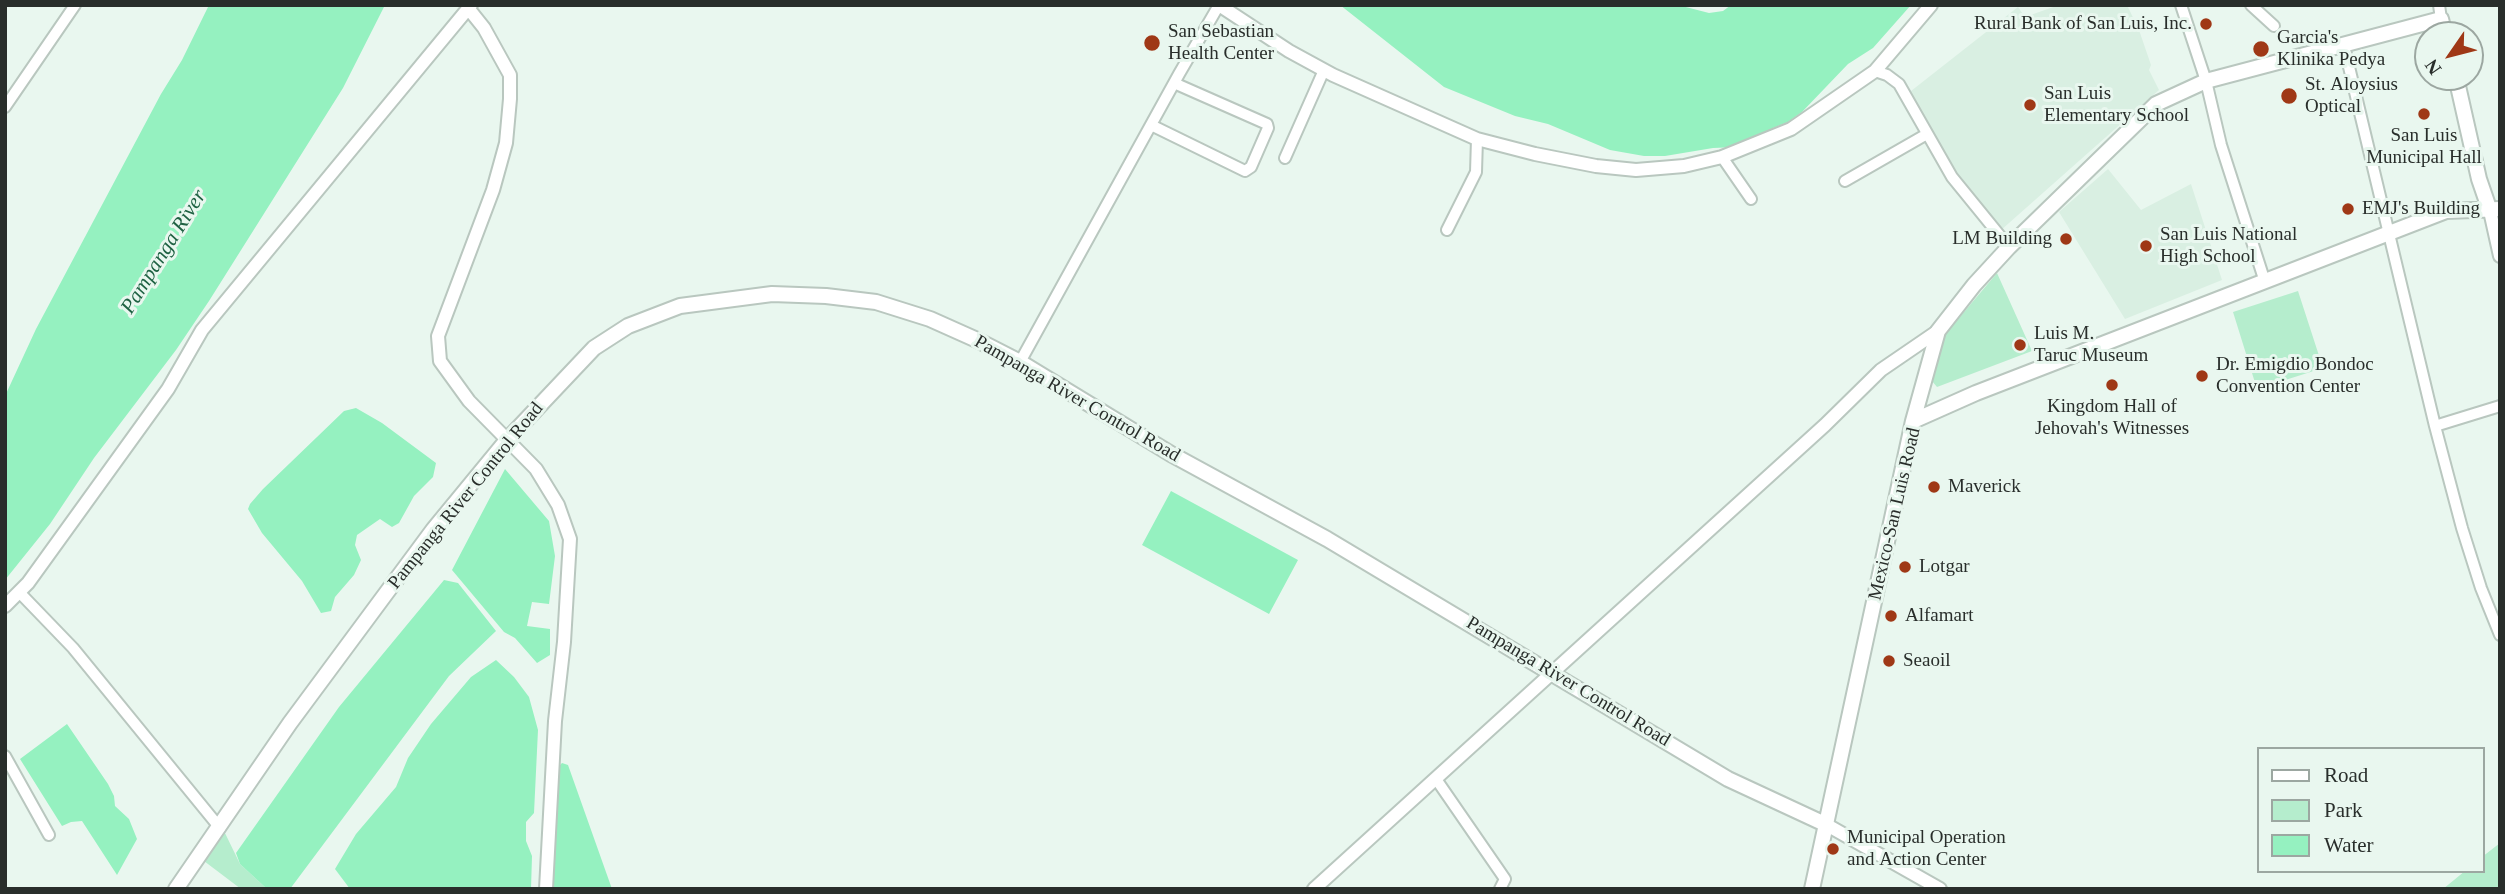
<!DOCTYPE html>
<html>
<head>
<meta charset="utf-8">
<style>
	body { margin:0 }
	#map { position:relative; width:2505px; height:894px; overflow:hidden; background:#e9f7ef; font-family:"Times New Roman",serif }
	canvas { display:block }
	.frame { position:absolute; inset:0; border:7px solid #292e2b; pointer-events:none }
	.legend { position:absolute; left:2257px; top:747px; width:228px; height:126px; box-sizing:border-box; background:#e9f7ef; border:2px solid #9ca7a1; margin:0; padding:9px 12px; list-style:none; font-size:21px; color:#292e2b }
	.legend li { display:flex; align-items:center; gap:14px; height:35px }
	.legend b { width:35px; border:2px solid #9ca7a1 }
	.north { position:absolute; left:2414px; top:21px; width:70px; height:70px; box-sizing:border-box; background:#e9f7ef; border:2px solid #9ca7a1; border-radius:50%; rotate:235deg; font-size:19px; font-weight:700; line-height:28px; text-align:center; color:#292e2b }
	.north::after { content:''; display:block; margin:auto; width:24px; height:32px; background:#9f3816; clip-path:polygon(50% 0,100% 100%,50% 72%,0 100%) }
</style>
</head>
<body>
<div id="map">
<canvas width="2505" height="894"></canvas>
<div class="frame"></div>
<ul class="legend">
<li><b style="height:9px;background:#fff"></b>Road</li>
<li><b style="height:19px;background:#b5edcd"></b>Park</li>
<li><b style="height:19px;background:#95f1c0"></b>Water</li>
</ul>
<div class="north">N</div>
</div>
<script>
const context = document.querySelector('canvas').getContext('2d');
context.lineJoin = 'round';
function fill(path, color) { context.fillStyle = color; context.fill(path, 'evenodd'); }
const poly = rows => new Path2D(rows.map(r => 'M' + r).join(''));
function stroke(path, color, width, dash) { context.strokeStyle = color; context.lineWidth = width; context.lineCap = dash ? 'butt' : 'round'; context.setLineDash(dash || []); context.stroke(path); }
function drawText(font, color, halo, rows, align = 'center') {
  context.font = font + ' "Times New Roman",serif'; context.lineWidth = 6; context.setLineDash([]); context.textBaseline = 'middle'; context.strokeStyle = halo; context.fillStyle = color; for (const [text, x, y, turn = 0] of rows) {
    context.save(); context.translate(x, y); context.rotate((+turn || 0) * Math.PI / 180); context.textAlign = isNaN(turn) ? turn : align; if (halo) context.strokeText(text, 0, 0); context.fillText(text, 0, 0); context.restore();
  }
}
fill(poly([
	[2059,5,2127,5,2139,30,2151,65,2149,70,2159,90,2000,231,1951,168,1923,120,1911,91,2018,7,2025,17],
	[2108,169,2141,210,2191,184,2222,280,2125,319,2059,212]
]), '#d9efe2');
fill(poly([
	[1997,273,2032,351,1937,387,1932,381,1942,338],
	[2298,291,2323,368,2257,389,2233,312],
	[224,831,240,864,267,889,241,889,204,861],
	[2500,843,2500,889,2443,889,2465,871,2482,871,2482,857]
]), '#b5edcd');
fill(poly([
	[209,5,385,5,343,88,209,301,176,350,94,458,50,524,5,580,5,396,36,329,161,94,182,60],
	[1340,5,1678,5,1709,13,1723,11,1731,5,1911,5,1873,48,1848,64,1802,112,1788,122,1773,128,1754,142,1737,147,1713,148,1665,156,1644,156,1610,150,1548,124,1515,116,1444,87],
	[356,408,382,423,436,463,433,477,414,496,399,523,392,527,380,519,357,535,355,545,361,560,354,575,335,597,331,611,321,613,302,581,262,533,248,509,250,504,263,489,344,411],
	[505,469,549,521,555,556,549,604,532,602,527,626,550,629,550,655,537,663,515,638,504,632,452,570],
	[1171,491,1298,560,1269,614,1142,545],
	[444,580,458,583,496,631,449,676,290,889,267,889,240,864,236,853,339,707],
	[496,660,514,677,529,697,538,730,534,813,526,822,526,841,532,856,531,889,350,889,335,869,356,834,396,787,408,758,431,724,471,677],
	[67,724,108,784,114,796,115,806,129,819,137,839,117,875,82,821,71,822,62,826,20,759],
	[562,763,568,765,612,889,550,889,556,769]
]), '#95f1c0');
const minor = poly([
	[2181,5,2206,81,2221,145,2265,282],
	[2251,5,2274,26],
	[2439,5,2441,19],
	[2344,46,2435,426,2462,528,2481,588,2500,635],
	[1875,71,1887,75,1899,84,1952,177,2009,247],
	[5,107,75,5],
	[1151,125,1245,171,1251,167,1268,128,1267,124,1174,83],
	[1722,157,1751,199],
	[1285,158,1324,70],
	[1845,181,1927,134],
	[1447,230,1476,172,1477,139],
	[1020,362,1179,74,1219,5],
	[2435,426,2500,406],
	[20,593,73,648,220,828],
	[5,756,49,835],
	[1436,779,1505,879,1500,889]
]);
const tertiary = poly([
	[1219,5,1289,51,1333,75,1477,139,1535,154,1596,166,1636,170,1684,166,1722,157,1791,129,1875,71,1931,5],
	[468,8,484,28,510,75,510,99,506,143,493,190,438,336,440,361,469,401,536,469,558,505,570,539,564,642,555,721,546,889],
	[2490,211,2500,256],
	[5,606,28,583,168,389,202,330,471,5],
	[1827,825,1940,889],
	[1314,889,1825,425,1881,370,1938,331]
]);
const secondary = poly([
	[2456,77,2479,179,2490,211],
	[1913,421,1938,331,1974,285,2009,247,2156,104,2206,81,2441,19,2445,35],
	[176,889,290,723,433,530,507,440,594,348,628,326,680,306,772,294,826,296,876,302,930,319,977,340,1020,362,1171,454,1327,539,1728,779,1827,825],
	[1812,889,1913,421,1976,393,2446,211,2500,209]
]);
stroke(minor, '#b9c7bf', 14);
stroke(tertiary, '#b9c7bf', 16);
stroke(secondary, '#b9c7bf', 18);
stroke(minor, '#fff', 10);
stroke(tertiary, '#fff', 12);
stroke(secondary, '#fff', 14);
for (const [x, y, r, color] of [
	[2206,24,7,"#9f3816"],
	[1152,43,9,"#9f3816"],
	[2261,49,9,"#9f3816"],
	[2289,96,9,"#9f3816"],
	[2030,105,7,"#9f3816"],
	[2424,114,7,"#9f3816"],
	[2348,209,7,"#9f3816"],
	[2066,239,7,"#9f3816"],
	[2146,246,7,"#9f3816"],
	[2020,345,7,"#9f3816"],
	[2202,376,7,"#9f3816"],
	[2112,385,7,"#9f3816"],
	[1934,487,7,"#9f3816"],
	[1905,567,7,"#9f3816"],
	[1891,616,7,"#9f3816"],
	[1889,661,7,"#9f3816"],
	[1833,849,7,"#9f3816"]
]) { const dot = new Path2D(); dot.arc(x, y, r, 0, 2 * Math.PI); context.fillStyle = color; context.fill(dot); stroke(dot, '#e9f7ef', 2.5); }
drawText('19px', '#292e2b', '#e9f7ef', [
	["Rural Bank of San Luis, Inc.",2192,24,"right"],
	["San Sebastian",1168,32],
	["Health Center",1168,54],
	["Garcia's",2277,38],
	["Klinika Pedya",2277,60],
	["St. Aloysius",2305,85],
	["Optical",2305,107],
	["San Luis",2044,94],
	["Elementary School",2044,116],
	["San Luis",2424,136,"center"],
	["Municipal Hall",2424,158,"center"],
	["EMJ's Building",2362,209],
	["San Luis National",2160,235],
	["High School",2160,257],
	["LM Building",2052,239,"right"],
	["Luis M.",2034,334],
	["Taruc Museum",2034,356],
	["Dr. Emigdio Bondoc",2216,365],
	["Convention Center",2216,387],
	["Kingdom Hall of",2112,407,"center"],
	["Jehovah's Witnesses",2112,429,"center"],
	["Maverick",1948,487],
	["Lotgar",1919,567],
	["Alfamart",1905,616],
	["Seaoil",1903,661],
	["Municipal Operation",1847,838],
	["and Action Center",1847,860]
], 'left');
drawText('19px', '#292e2b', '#e9f7ef', [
	["Pampanga River Control Road",1077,399,30],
	["Pampanga River Control Road",466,496,-51],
	["Mexico-San Luis Road",1895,514,-77],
	["Pampanga River Control Road",1568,682,31]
]);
drawText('italic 21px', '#1f6243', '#e9f7ef', [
	["Pampanga River",164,252,-58]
]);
</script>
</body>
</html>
